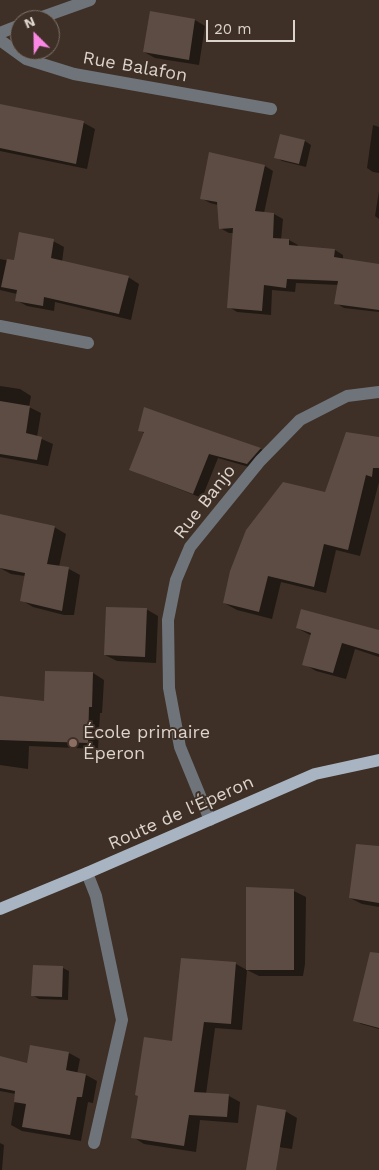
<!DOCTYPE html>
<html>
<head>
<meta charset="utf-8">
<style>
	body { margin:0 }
	#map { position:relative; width:379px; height:1170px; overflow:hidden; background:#3e3026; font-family:"Work Sans",sans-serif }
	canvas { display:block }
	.north { position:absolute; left:10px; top:10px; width:50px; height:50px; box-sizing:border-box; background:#3e3026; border:1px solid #7d7168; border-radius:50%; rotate:337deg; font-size:14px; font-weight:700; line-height:20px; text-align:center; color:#dcd3cc }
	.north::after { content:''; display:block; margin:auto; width:18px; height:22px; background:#fb87e5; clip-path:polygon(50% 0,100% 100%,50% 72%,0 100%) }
	.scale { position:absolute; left:206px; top:20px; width:89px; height:22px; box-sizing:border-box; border:2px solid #dcd3cc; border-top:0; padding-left:6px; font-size:15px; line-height:18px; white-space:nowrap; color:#dcd3cc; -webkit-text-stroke:4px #3e3026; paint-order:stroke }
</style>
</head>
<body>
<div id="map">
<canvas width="379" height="1170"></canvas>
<div class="north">N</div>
<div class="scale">20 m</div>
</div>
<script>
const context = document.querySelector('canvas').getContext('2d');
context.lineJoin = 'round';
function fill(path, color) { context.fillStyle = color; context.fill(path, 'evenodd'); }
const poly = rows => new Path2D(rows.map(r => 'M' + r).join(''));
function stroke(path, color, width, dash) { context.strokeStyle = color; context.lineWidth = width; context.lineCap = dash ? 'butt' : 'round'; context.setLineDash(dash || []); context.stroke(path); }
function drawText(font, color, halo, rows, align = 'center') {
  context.font = font + ' "Work Sans",sans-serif'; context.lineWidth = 4; context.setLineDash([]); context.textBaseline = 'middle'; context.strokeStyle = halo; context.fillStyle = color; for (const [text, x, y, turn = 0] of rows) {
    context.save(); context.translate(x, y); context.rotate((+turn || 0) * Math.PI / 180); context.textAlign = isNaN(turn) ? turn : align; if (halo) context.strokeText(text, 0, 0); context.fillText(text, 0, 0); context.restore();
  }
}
fill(poly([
	[151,12,195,20,205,26,199,65,155,58,144,52],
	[1,105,84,123,95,129,87,169,0,151],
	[373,125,379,127,379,173,373,172,367,168],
	[281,135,305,141,311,145,306,167,282,161,276,157],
	[265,166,273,171,264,213,274,214,283,219,281,240,289,240,298,245,298,247,335,250,343,255,343,260,379,265,379,312,344,308,336,303,339,285,296,283,295,292,272,290,271,315,237,312,229,307,234,233,229,233,220,228,218,205,210,203,201,198],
	[379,191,379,219,375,216],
	[53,241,64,247,62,262,128,277,139,284,131,320,55,302,54,311,27,306,16,300,17,294,0,290,0,259,15,262],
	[0,386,20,389,31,396,29,407,41,413,37,437,53,444,48,466,0,457],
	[145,409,261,449,269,454,256,469,218,458,202,498,140,474,131,469,145,434,140,430],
	[379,438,379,482,360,556,336,550,326,593,281,582,272,619,237,610,224,603],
	[54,527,66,534,59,567,69,569,80,575,74,615,64,615,33,607,21,600,25,576,11,574,0,568],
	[146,609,158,616,156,663,117,661,105,655],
	[297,628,379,632,379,657,355,649,346,679,316,671,304,664,312,636],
	[93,673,104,680,102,713,100,713,98,749,29,746,28,769,0,765,0,698,45,702],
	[379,848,379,907,362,904,350,898],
	[247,889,294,891,306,897,305,964,303,976,259,976,247,970,242,1030,215,1028,206,1094,229,1096,240,1102,238,1123,200,1120,196,1152,144,1144,133,1137,173,1042,182,960,236,964,247,970],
	[34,966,63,968,69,971,68,1000,39,999,32,995],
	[379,992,379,1029,361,1024,355,1020],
	[69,1053,80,1059,77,1074,86,1075,97,1081,93,1103,88,1102,81,1141,22,1131,11,1125,16,1094,0,1091,0,1057,28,1064],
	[285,1111,297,1118,292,1149,265,1145],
	[0,1143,4,1145,2,1170,0,1170]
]), '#0007');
fill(poly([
	[150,11,195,19,189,60,143,52],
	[0,104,84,121,76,164,0,148],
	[280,134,305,140,299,164,274,158],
	[209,152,265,165,255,211,274,213,273,238,289,239,289,245,335,249,334,257,379,264,379,310,334,304,338,281,287,279,286,288,264,285,262,311,227,308,233,228,219,229,217,202,200,199],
	[19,232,54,239,51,258,129,276,119,314,44,297,43,306,15,301,17,290,1,287,7,259,14,260],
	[0,401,30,406,26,433,42,437,37,460,0,454],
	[144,407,197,426,261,448,247,464,209,454,193,494,129,470,144,432,138,431],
	[346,432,379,437,379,468,373,468,372,477,366,475,348,550,324,544,314,587,268,576,259,612,223,603,230,571,246,530,283,482,325,492],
	[0,514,55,526,47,564,69,567,62,611,20,601,25,573,0,568],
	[106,607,147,608,145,657,104,655],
	[301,609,379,630,379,654,342,643,333,673,302,665,311,633,296,628],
	[45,671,93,672,92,707,89,707,88,743,0,740,0,696,44,701],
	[356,844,379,846,379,903,349,898],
	[246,887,294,889,294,970,246,970],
	[370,952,379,953,379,1028,353,1021],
	[181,958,236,962,231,1024,204,1022,194,1092,229,1094,227,1117,189,1115,184,1146,131,1138,138,1096,135,1095,144,1037,172,1041],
	[33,965,63,966,62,997,31,996],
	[30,1045,69,1052,66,1070,86,1074,82,1097,77,1097,70,1135,22,1127,26,1104,14,1102,15,1091,0,1088,0,1056,27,1063],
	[257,1105,286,1110,276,1170,246,1170]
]), '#5d4c43');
stroke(poly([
	[34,20,90,0],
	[0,33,20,25],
	[0,40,26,59,74,74,271,109],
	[0,326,88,343],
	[210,820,180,747,169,688,168,620,176,580,190,547,260,461,300,420,347,396,379,392],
	[87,873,96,896,122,1020,94,1143]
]), '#6f747b', 12);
stroke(poly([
	[0,909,87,873,315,774,379,760]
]), '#a9b4c2', 12);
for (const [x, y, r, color] of [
	[73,743,5,"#8d6e63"]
]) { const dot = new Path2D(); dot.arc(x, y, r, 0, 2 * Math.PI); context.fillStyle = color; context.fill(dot); stroke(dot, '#3e3026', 2); }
drawText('18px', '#dcd3cc', '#3e3026', [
	["Rue Balafon",135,67,10],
	["Rue Banjo",205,502,-52],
	["Route de l'Éperon",181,813,-24]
]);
drawText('18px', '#dcd3cc', '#3e3026', [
	["École primaire",83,733],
	["Éperon",83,754]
], 'left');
</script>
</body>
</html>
